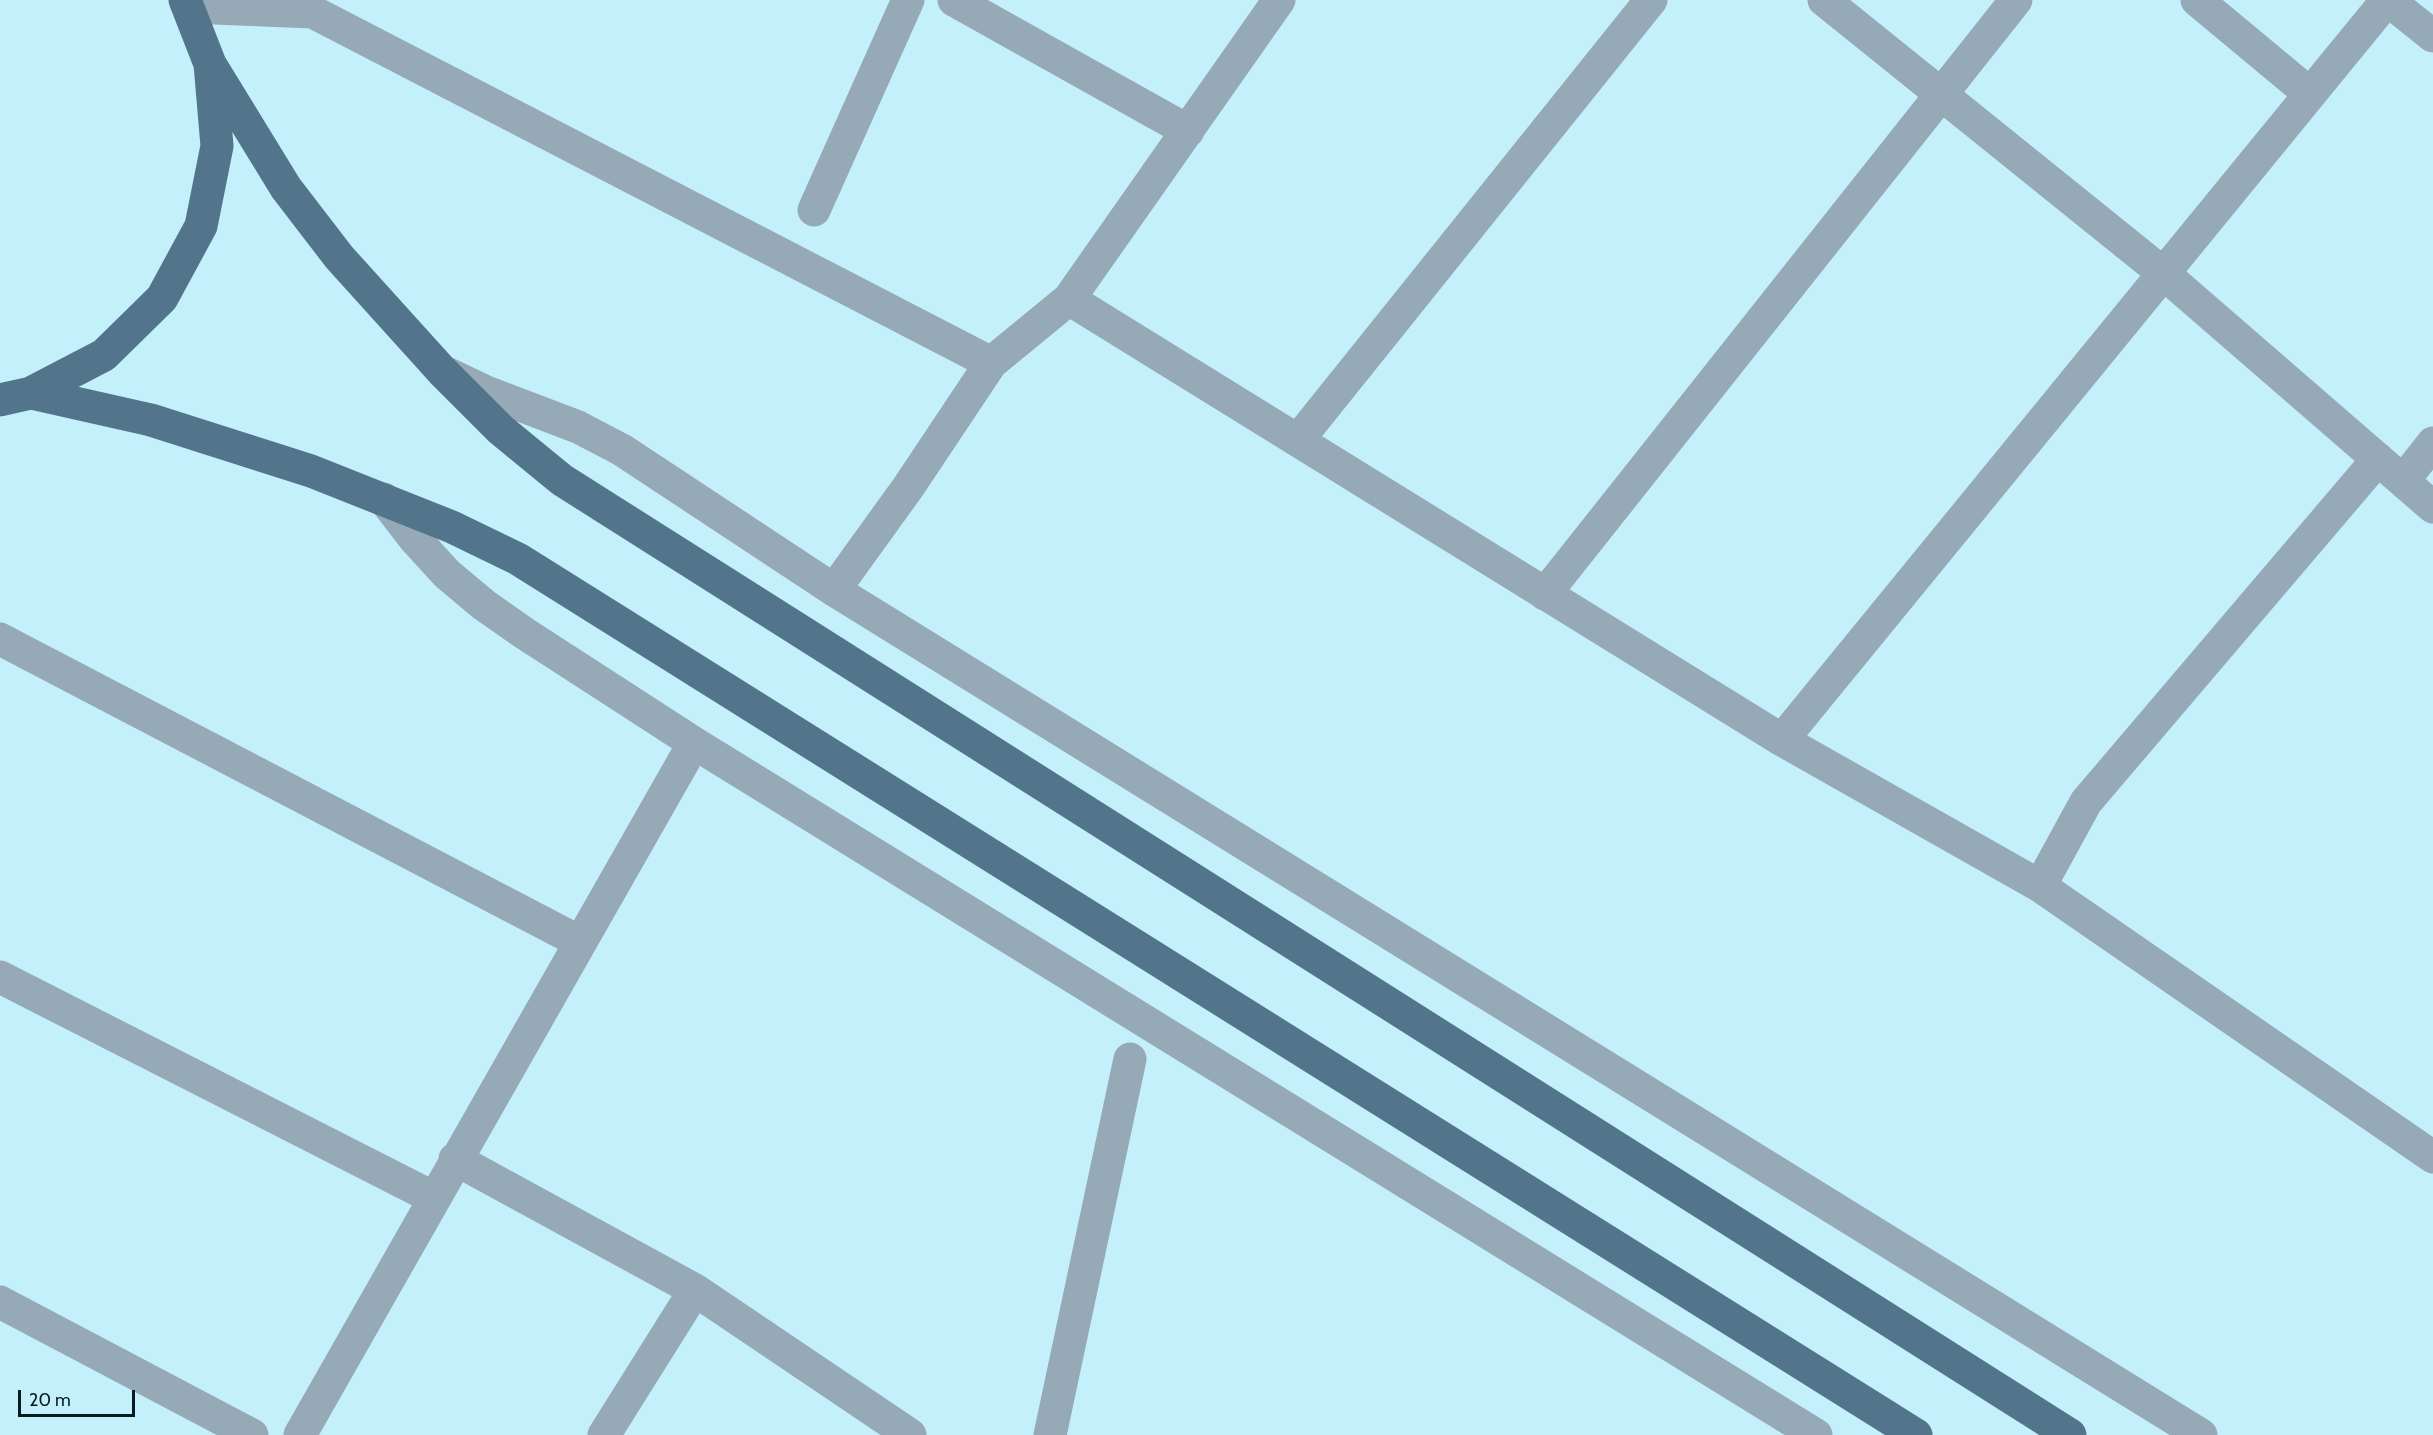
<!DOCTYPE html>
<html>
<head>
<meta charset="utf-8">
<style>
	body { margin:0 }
	#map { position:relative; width:2433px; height:1435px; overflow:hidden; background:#c4f0fb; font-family:Cabin,sans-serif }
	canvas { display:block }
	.scale { position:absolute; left:18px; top:1390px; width:117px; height:27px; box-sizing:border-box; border:3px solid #0a1b1f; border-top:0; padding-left:8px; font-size:18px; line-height:21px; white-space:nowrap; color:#0a1b1f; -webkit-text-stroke:4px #c4f0fb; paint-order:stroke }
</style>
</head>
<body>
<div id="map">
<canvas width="2433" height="1435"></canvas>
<div class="scale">20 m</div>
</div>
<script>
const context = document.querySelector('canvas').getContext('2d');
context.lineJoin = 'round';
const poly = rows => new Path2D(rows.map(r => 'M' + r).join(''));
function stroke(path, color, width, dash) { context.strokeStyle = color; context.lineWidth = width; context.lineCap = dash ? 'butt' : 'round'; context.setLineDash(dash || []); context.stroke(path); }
stroke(poly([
	[954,0,1188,131],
	[1824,0,2163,273,2433,507],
	[2197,0,2310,94],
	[2388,0,2433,36],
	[189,7,313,12,991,363],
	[814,210,908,0],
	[1069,299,1782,740,2040,886,2433,1157],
	[446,373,486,392,578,427,622,450,834,590,2201,1435],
	[1298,440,1651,0],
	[2403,481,2433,443],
	[384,499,414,538,447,574,484,605,524,633,694,743,1816,1435],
	[834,590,909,486,991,363,1069,299,1279,0],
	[1545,594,2016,0],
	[0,639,580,942],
	[1782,740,2387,0],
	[2040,886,2086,802,2378,459],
	[0,977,434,1198],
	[455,1159,695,1290,910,1435],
	[0,1302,252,1435],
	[300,1435,694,743],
	[604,1435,695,1290],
	[1050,1435,1130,1059]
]), '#96a9b6', 33);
stroke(poly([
	[210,64,286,188,339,257,442,371,501,430,562,480,2070,1435],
	[31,393,151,420,311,471,452,527,518,559,1916,1435],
	[0,400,31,393,104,355,162,298,201,226,217,146,210,64,185,0]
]), '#52758b', 33);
</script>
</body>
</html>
